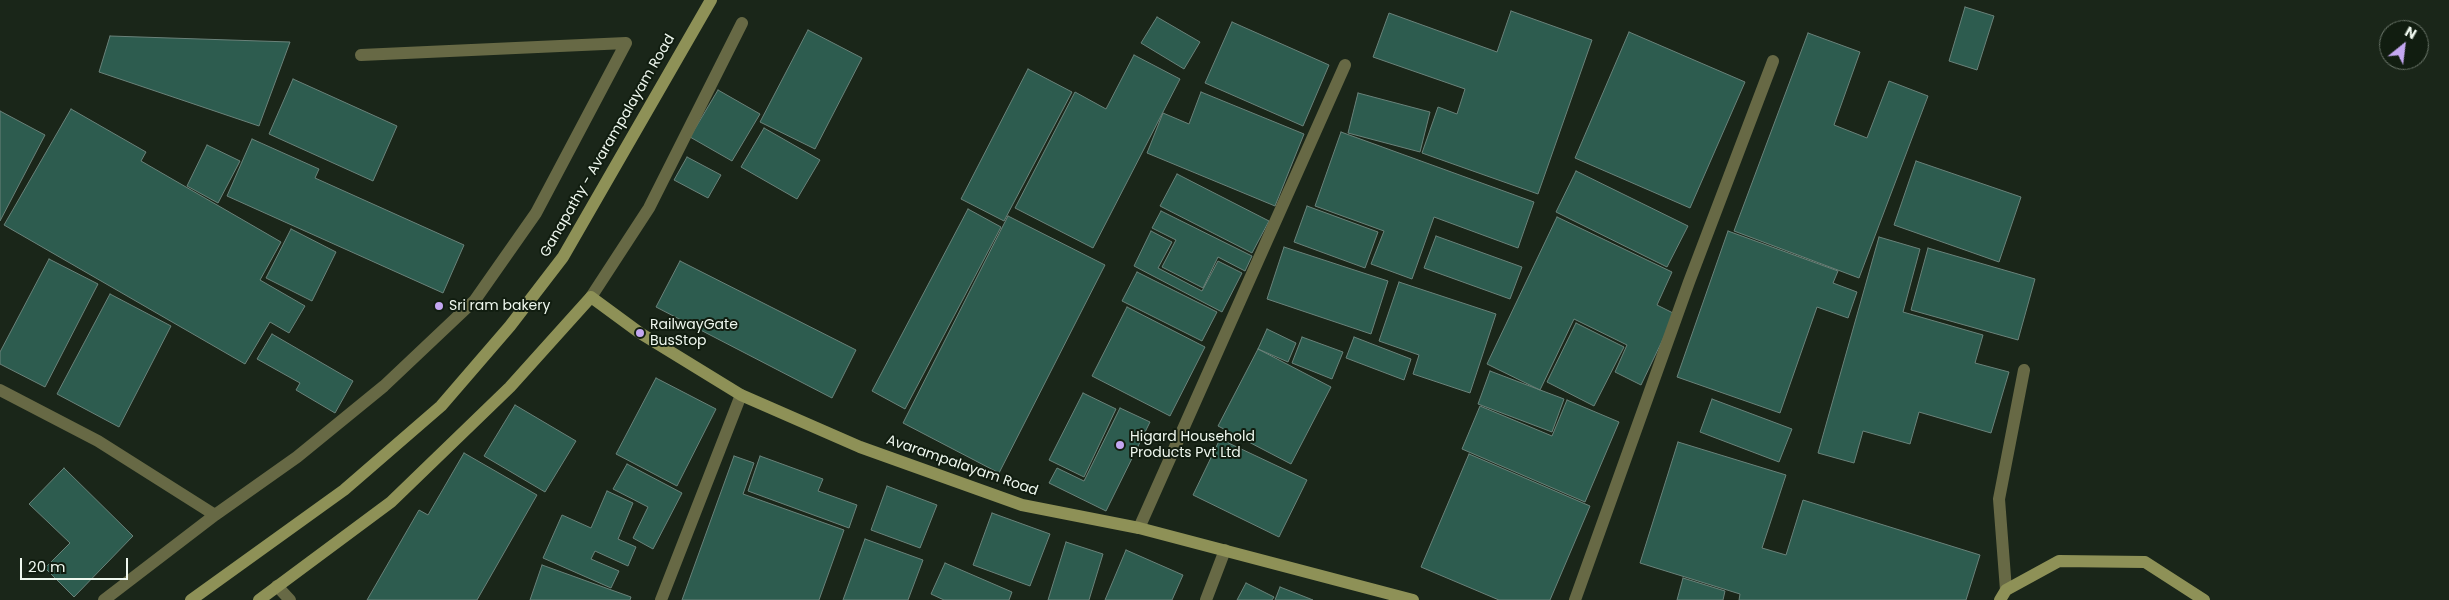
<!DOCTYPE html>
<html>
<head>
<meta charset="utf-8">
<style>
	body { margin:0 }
	#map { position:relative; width:2449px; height:600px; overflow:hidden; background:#1a2619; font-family:Poppins,sans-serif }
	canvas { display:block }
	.north { position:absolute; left:2379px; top:20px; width:50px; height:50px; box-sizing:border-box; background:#111d10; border:1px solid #6a7569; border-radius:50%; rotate:29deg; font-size:14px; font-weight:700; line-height:20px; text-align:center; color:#eff8ef }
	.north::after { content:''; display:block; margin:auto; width:18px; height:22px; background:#c4a7f1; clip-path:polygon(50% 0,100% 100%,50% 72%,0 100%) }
	.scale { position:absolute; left:20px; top:558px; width:108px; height:22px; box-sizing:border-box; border:2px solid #eff8ef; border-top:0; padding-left:6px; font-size:15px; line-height:18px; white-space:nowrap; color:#eff8ef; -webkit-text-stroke:4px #111d10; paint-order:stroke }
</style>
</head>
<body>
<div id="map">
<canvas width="2449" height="600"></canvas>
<div class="north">N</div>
<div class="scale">20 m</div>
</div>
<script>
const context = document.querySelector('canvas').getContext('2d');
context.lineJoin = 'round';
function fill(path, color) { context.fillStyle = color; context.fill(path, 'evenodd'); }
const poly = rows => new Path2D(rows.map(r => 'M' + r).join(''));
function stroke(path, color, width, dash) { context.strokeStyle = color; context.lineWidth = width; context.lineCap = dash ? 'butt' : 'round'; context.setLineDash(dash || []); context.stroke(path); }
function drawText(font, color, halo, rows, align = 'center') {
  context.font = font + ' Poppins,sans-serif'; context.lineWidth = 4; context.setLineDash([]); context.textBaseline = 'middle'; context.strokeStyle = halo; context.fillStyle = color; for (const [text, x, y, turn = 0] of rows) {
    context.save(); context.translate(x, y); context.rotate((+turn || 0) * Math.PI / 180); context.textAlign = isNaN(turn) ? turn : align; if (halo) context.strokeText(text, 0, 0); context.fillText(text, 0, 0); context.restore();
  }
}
const building = poly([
	[1965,7,1994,16,1977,70,1949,61,1965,7],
	[1511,11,1592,40,1538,194,1422,153,1438,107,1457,114,1465,89,1373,57,1389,13,1497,52,1511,11],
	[1157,17,1200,42,1184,69,1141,43,1157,17],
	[1232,22,1329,65,1303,126,1205,83,1232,22],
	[808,30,862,58,815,149,760,122,808,30],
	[1629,32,1745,82,1690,208,1575,158,1629,32],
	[1808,33,1860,52,1834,125,1867,138,1889,81,1928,96,1859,278,1734,231,1808,33],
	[110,36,290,42,259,126,99,72,110,36],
	[1134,55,1180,79,1093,248,1015,208,1075,92,1106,109,1134,55],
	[1028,69,1072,92,1004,221,961,199,1028,69],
	[293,79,397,126,373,181,269,134,293,79],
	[718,90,760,114,732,161,690,137,718,90],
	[1201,92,1304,134,1275,206,1147,153,1163,113,1189,124,1201,92],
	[1358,93,1430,112,1420,152,1348,133,1358,93],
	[71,109,146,152,141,161,281,242,260,280,305,306,289,333,270,322,245,364,4,225,71,109],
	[0,111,45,135,0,221,0,111],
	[764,128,820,160,797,199,741,167,764,128],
	[1341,132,1534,202,1518,248,1434,217,1412,279,1371,264,1384,231,1315,206,1341,132],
	[252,139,319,169,315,178,464,245,443,293,227,196,252,139],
	[207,145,240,161,218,203,187,186,207,145],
	[687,157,721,175,708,198,674,180,687,157],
	[1916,161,2021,197,1999,262,1894,225,1916,161],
	[1576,171,1688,226,1667,267,1556,212,1576,171],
	[1177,174,1269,221,1252,253,1160,206,1177,174],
	[1307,206,1378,232,1365,268,1294,242,1307,206],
	[968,209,1001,227,905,409,872,391,968,209],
	[1161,211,1252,256,1245,271,1218,257,1203,288,1162,267,1176,240,1152,228,1161,211],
	[1008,216,1105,265,999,473,903,423,1008,216],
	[1557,217,1672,272,1657,305,1675,314,1641,385,1615,372,1627,345,1574,319,1540,390,1487,364,1557,217],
	[291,229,336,252,312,301,266,278,291,229],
	[1151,231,1172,242,1158,268,1202,291,1218,261,1242,273,1222,312,1134,266,1151,231],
	[1728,231,1838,271,1833,283,1857,292,1848,318,1817,307,1780,413,1677,377,1728,231],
	[1436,236,1522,267,1510,299,1424,268,1436,236],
	[1879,237,1920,249,1903,312,1983,335,1975,363,2009,372,1991,433,1919,412,1910,444,1863,431,1854,463,1818,453,1879,237],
	[1284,247,1388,281,1371,334,1267,299,1284,247],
	[1928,248,2035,279,2018,340,1911,310,1928,248],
	[49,259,98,284,45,387,0,364,0,352,49,259],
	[680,261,856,350,832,398,656,307,680,261],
	[1137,272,1217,312,1202,341,1122,301,1137,272],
	[1399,282,1496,314,1470,393,1413,374,1419,355,1379,341,1399,282],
	[110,294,171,326,119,427,57,394,110,294],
	[1127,307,1205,347,1170,416,1092,376,1127,307],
	[1576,323,1624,347,1594,406,1547,382,1576,323],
	[1267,329,1296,343,1288,362,1258,349,1267,329],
	[272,334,353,381,335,413,296,390,300,383,257,359,272,334],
	[1302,337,1343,352,1332,379,1292,363,1302,337],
	[1354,337,1411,359,1404,380,1346,358,1354,337],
	[1258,349,1331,387,1291,464,1218,426,1258,349],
	[1490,371,1564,399,1552,432,1478,404,1490,371],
	[656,378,716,409,677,486,616,454,656,378],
	[1083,393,1116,409,1084,477,1049,460,1083,393],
	[1712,399,1792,429,1779,462,1700,432,1712,399],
	[1567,400,1619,422,1585,502,1462,449,1480,406,1552,436,1567,400],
	[515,405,576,441,545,492,484,456,515,405],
	[1120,408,1150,422,1106,511,1049,483,1057,468,1084,481,1120,408],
	[1220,439,1307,480,1279,537,1193,495,1220,439],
	[1678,442,1786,475,1762,548,1786,555,1803,500,1980,555,1966,600,1739,600,1740,594,1640,563,1678,442],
	[464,453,537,495,477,600,367,600,419,510,428,515,464,453],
	[1469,454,1590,506,1550,600,1499,600,1421,567,1469,454],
	[734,456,754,463,743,494,844,530,819,600,682,600,734,456],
	[760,456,823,479,818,491,857,505,849,528,748,491,760,456],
	[627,464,682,493,653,549,633,538,648,507,613,489,627,464],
	[64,468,133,536,74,597,45,568,70,543,29,504,64,468],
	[887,486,937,505,920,548,871,530,887,486],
	[607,491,633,503,618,539,636,547,628,566,595,551,591,559,619,571,611,588,543,558,562,515,591,528,607,491],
	[992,513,1050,534,1030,586,973,565,992,513],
	[865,539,923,560,908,600,843,600,865,539],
	[1066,542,1103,554,1089,600,1048,600,1066,542],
	[1126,550,1183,575,1172,600,1105,600,1126,550],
	[945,563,1012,592,1009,600,944,600,931,594,945,563],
	[542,565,631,597,630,600,530,600,542,565],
	[1683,578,1725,591,1723,600,1677,600,1683,578],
	[1246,583,1274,597,1272,600,1237,600,1246,583],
	[1280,587,1313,600,1275,600,1280,587]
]);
fill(building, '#2d5c4f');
stroke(building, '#6a827a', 1);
stroke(poly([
	[591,297,649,208,742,23],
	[0,390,98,441,215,515],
	[1139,528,1345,65],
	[277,586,290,600],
	[2006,590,1999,499,2024,370],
	[104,600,215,515,297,457,384,386,475,300,536,213,626,43,361,55],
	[661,600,741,395],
	[1206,600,1225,550],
	[1575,600,1689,282,1773,61]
]), '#676945', 12);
stroke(poly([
	[191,600,344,490,441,406,510,326,563,257,711,0],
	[259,600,391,502,510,387,591,297,640,333,741,395,860,447,1022,505,1139,528,1413,600],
	[2000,600,2006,590,2059,561,2145,562,2204,600]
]), '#8e9157', 12);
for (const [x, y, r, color] of [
	[439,306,5,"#c4a7f1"],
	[640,333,5,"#c4a7f1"],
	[1120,445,5,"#c4a7f1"]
]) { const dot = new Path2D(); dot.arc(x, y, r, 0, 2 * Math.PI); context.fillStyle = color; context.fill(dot); stroke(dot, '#111d10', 2); }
drawText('14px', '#eff8ef', '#111d10', [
	["Ganapathy - Avarampalayam Road",608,146,-60],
	["Avarampalayam Road",962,466,19]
]);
drawText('14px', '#eff8ef', '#111d10', [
	["Sri ram bakery",449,306],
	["RailwayGate",650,325],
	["BusStop",650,341],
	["Higard Household",1130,437],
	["Products Pvt Ltd",1130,453]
], 'left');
</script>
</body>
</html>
